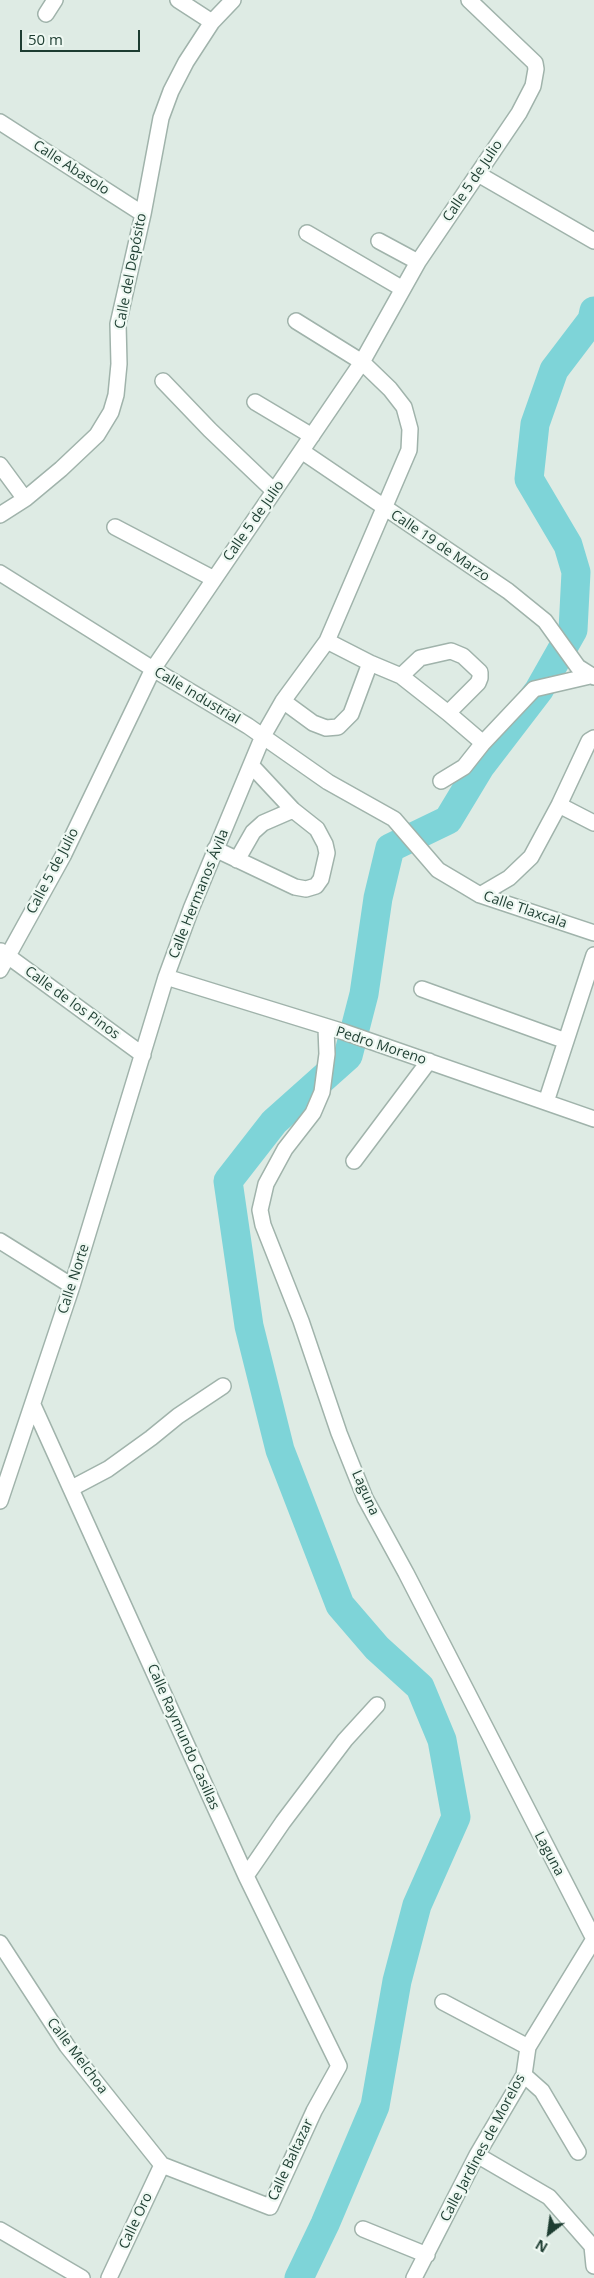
<!DOCTYPE html>
<html>
<head>
<meta charset="utf-8">
<style>
	body { margin:0 }
	#map { position:relative; width:594px; height:2278px; overflow:hidden; background:#deebe4; font-family:"Open Sans",sans-serif }
	canvas { display:block }
	.north { position:absolute; left:524px; top:2208px; width:50px; height:50px; -webkit-text-stroke:4px #eef8f2; paint-order:stroke; rotate:210deg; font-size:14px; font-weight:700; line-height:20px; text-align:center; color:#1d3d31 }
	.north::after { content:''; display:block; margin:auto; width:18px; height:22px; background:#1d3d31; clip-path:polygon(50% 0,100% 100%,50% 72%,0 100%) }
	.scale { position:absolute; left:20px; top:30px; width:120px; height:22px; box-sizing:border-box; border:2px solid #1d3d31; border-top:0; padding-left:6px; font-size:15px; line-height:18px; white-space:nowrap; color:#1d3d31; -webkit-text-stroke:4px #eef8f2; paint-order:stroke }
</style>
</head>
<body>
<div id="map">
<canvas width="594" height="2278"></canvas>
<div class="north">N</div>
<div class="scale">50 m</div>
</div>
<script>
const context = document.querySelector('canvas').getContext('2d');
context.lineJoin = 'round';
const poly = rows => new Path2D(rows.map(r => 'M' + r).join(''));
function stroke(path, color, width, dash) { context.strokeStyle = color; context.lineWidth = width; context.lineCap = dash ? 'butt' : 'round'; context.setLineDash(dash || []); context.stroke(path); }
function drawText(font, color, halo, rows, align = 'center') {
  context.font = font + ' "Open Sans",sans-serif'; context.lineWidth = 4.5; context.setLineDash([]); context.textBaseline = 'middle'; context.strokeStyle = halo; context.fillStyle = color; for (const [text, x, y, turn = 0] of rows) {
    context.save(); context.translate(x, y); context.rotate((+turn || 0) * Math.PI / 180); context.textAlign = isNaN(turn) ? turn : align; if (halo) context.strokeText(text, 0, 0); context.fillText(text, 0, 0); context.restore();
  }
}
stroke(poly([
	[299,2278,325,2224,375,2106,397,1981,417,1905,456,1817,442,1740,420,1687,377,1648,340,1605,280,1450,249,1326,228,1181,274,1122,348,1056,364,994,378,898,390,848,448,820,480,767,539,690,573,630,576,572,568,545,529,479,535,424,554,370,592,320,594,311]
]), '#7ed4d8', 29);
const minor = poly([
	[178,0,212,22],
	[46,14,55,0],
	[0,122,143,214],
	[478,174,594,241],
	[307,233,403,289],
	[379,241,418,262],
	[163,381,210,430,274,491],
	[255,402,312,436],
	[303,452,508,591,545,621,578,667,594,677],
	[0,465,25,499],
	[0,515,25,499,61,469,97,435,111,412,116,395,119,364,118,324,143,214,161,118,171,91,186,62,212,22,233,0],
	[115,527,214,579],
	[0,573,153,669,248,726,328,782,394,819,438,870,465,886,480,895,594,933],
	[327,641,370,663,401,676,448,713,483,743],
	[401,676,420,658,451,651,463,656,480,672,480,678,478,683,448,713],
	[283,701,313,723,326,728,338,727,351,714,370,663],
	[441,781,464,767,483,743,534,689,590,676],
	[559,805,594,823],
	[215,849,295,887,306,889,316,886,321,879,327,853,325,844,317,829,293,810,251,765],
	[237,860,253,832,263,823,293,810],
	[480,895,509,878,531,857,559,805,589,741,594,738],
	[1,951,143,1055],
	[0,970,63,856,153,669,362,362,418,262,519,113,533,86,536,69,535,63,469,0],
	[166,977,344,1032,594,1119],
	[422,989,566,1041],
	[326,1028,327,1054,322,1092,313,1113,285,1149,266,1184,260,1210,263,1225,301,1321,339,1433,365,1498,406,1573,594,1939],
	[546,1102,594,955],
	[354,1161,429,1061],
	[0,1241,72,1286],
	[33,1405,246,1876,339,2066,314,2111,270,2207,162,2165],
	[72,1488,108,1469,151,1438,178,1416,223,1386],
	[0,1501,72,1286,166,977,191,909,263,736,283,701,327,641,409,450,410,429,404,407,390,389,362,362,296,321],
	[246,1876,283,1822,345,1740,377,1705],
	[0,1943,67,2046,162,2165],
	[443,2002,528,2047],
	[524,2075,542,2091,578,2152],
	[477,2155,549,2197,592,2246,594,2266],
	[363,2229,427,2255],
	[0,2230,82,2278],
	[109,2278,162,2165],
	[414,2278,477,2155,524,2075,528,2047,594,1939]
]);
stroke(minor, '#a0b3ab', 18);
stroke(minor, '#fff', 15);
drawText('14px', '#1d3d31', '#eef8f2', [
	["Calle Abasolo",71,168,33],
	["Calle 5 de Julio",473,181,-56],
	["Calle del Depósito",131,271,-79],
	["Calle 5 de Julio",254,521,-55],
	["Calle 19 de Marzo",440,546,34],
	["Calle Industrial",197,696,31],
	["Calle 5 de Julio",53,871,-62],
	["Calle Hermanos Ávila",199,894,-68],
	["Calle Tlaxcala",525,910,19],
	["Calle de los Pinos",72,1003,36],
	["Pedro Moreno",381,1046,18],
	["Calle Norte",74,1279,-72],
	["Laguna",365,1493,66],
	["Calle Raymundo Casillas",183,1737,66],
	["Laguna",549,1854,62],
	["Calle Melchoa",77,2056,53],
	["Calle Jardines de Morelos",483,2148,-62],
	["Calle Baltazar",291,2160,-65],
	["Calle Oro",136,2221,-65]
]);
</script>
</body>
</html>
